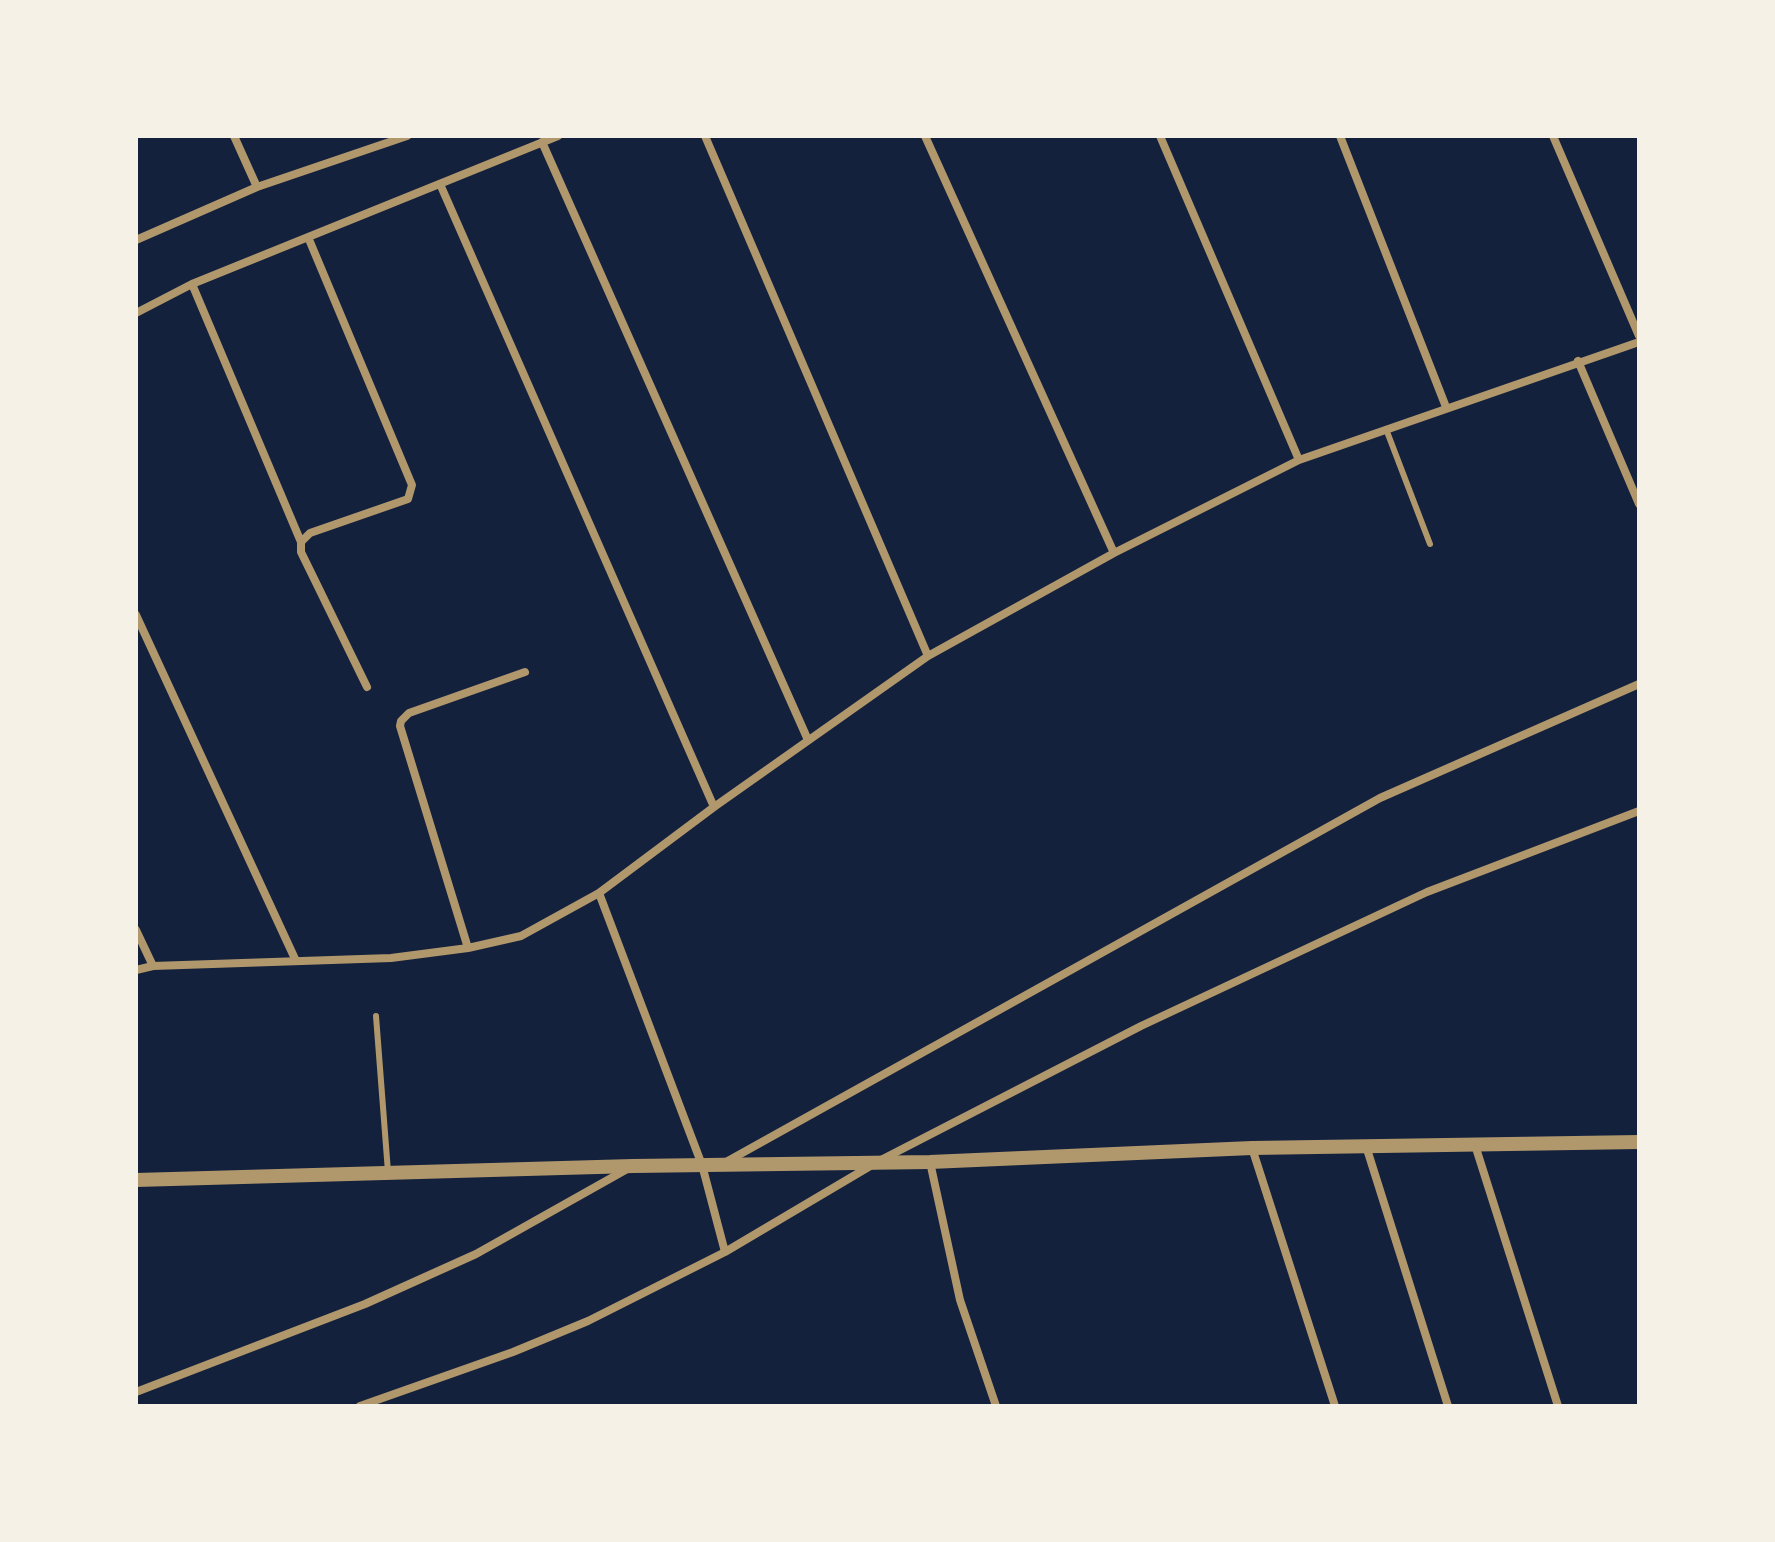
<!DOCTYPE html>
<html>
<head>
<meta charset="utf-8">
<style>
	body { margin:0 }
	#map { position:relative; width:1775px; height:1542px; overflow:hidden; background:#14213d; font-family:"Nunito Sans",sans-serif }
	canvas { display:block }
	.frame { position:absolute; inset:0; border:138px solid #f6f1e7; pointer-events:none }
</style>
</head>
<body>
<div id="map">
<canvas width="1775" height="1542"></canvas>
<div class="frame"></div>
</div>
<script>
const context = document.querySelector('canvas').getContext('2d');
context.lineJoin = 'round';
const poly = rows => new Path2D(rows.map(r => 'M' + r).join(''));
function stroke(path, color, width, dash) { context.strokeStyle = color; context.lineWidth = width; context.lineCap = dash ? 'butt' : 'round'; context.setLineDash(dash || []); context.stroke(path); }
stroke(poly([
	[1386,429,1430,544],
	[376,1016,388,1172]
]), '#b1986c', 6);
stroke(poly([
	[234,136,257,187],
	[705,136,928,656],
	[925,136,1114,553],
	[1160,136,1299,460],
	[1340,136,1446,407],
	[1553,136,1639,336],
	[542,142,808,740],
	[440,184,714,807],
	[308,237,412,485,408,499,310,533,301,542,301,552,367,687],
	[136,240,257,187,407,136],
	[192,284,301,542],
	[136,313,192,284,558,136],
	[1578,361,1639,504],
	[136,615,296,961],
	[599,893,702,1165,725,1252],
	[136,930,153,966],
	[468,948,400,726,401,721,409,713,525,672],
	[136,970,153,966,391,958,468,948,521,936,599,893,714,807,928,656,1114,553,1299,460,1639,342],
	[1475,1145,1558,1406],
	[1366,1146,1448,1406],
	[1252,1148,1335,1406],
	[726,1162,1380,798,1639,684],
	[930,1162,960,1300,996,1406],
	[136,1392,365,1304,476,1254,629,1168],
	[360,1406,513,1352,588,1321,725,1252,877,1162,1141,1026,1427,892,1639,811]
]), '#b1986c', 8);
stroke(poly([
	[136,1180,633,1166,930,1162,1252,1148,1639,1142]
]), '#b1986c', 14);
</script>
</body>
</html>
